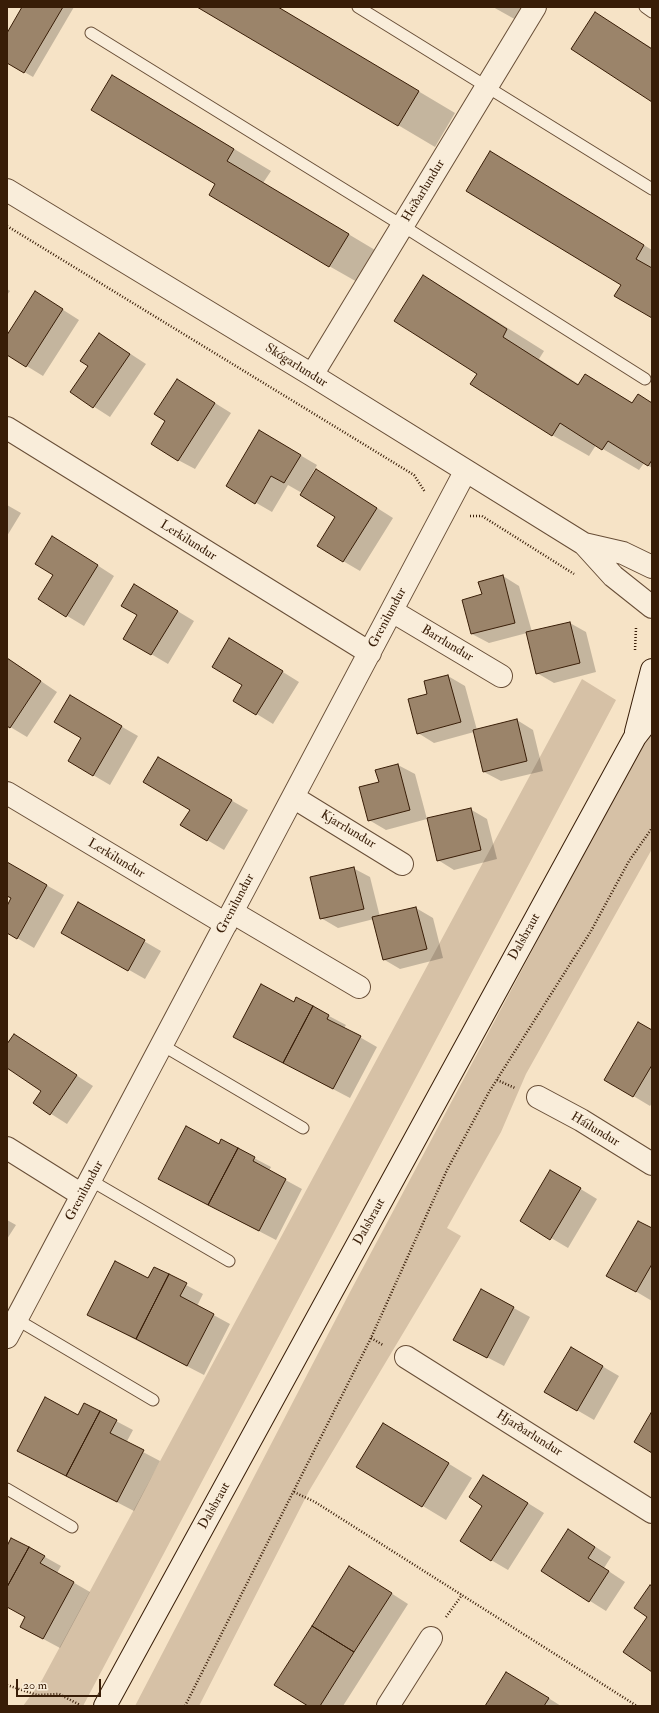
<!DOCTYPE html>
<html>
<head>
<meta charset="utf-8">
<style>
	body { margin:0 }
	#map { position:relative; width:659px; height:1713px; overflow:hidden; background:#f6e3c6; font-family:"IM FELL Double Pica",serif }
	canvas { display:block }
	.frame { position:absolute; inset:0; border:8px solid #381d07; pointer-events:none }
	.scale { position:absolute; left:16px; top:1679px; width:85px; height:18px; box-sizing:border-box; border:2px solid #381d07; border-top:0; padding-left:5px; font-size:12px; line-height:14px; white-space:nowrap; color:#381d07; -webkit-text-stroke:3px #f9edda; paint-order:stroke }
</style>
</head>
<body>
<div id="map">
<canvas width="659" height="1713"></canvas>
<div class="frame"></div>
<div class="scale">20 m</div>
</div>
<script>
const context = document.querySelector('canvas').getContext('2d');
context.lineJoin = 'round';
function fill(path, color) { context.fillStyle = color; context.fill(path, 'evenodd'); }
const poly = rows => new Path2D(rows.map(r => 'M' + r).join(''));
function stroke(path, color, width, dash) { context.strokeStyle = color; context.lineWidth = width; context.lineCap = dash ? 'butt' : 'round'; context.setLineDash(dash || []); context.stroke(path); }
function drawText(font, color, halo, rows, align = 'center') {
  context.font = font + ' "IM FELL Double Pica",serif'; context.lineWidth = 4; context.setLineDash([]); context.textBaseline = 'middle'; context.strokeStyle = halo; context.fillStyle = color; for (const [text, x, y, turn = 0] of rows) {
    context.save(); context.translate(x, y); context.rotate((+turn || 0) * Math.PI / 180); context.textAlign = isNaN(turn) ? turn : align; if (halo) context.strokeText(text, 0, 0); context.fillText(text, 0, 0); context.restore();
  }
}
fill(poly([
	[582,679,616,700,83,1706,23,1706,42,1680],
	[652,726,652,849,526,1074,501,1132,447,1228,461,1236,309,1491,199,1706,135,1706,350,1292]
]), '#d6c1a6');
fill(poly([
	[23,7,74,7,33,77,7,62,7,35],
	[199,7,277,7,455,113,435,147],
	[493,7,527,7,518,21],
	[595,13,652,48,652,101],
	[149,98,271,171,263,183,385,256,366,287,329,266,217,184],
	[527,174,652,250,652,317,622,285],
	[423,277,460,298,544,351,539,359,580,385,586,375,633,403,652,403,652,468,644,463,639,470,596,445,589,456,552,435,478,373],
	[7,289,10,291,7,295],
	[35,292,79,320,43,376,7,354,7,337],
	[100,334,146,364,110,417,71,392,89,366],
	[194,390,231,413,195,469,178,460,166,421],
	[276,441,317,465,308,481,309,482,317,470,393,518,360,571,343,561,336,517,302,493,288,485,272,512,227,486],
	[7,505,21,513,7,536],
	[69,547,114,576,84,626,39,599],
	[503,576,519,586,532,632,570,623,586,632,596,672,554,683,537,673,527,633,489,643,472,634,463,600,483,595],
	[151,595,194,621,168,664,124,638],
	[246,649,299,682,273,724,234,700,243,685],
	[7,658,57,692,27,737,7,725],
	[448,676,465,686,477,730,517,720,533,730,543,771,501,781,484,772,474,732,434,743,418,733,428,694],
	[70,697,138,736,110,785,69,761,82,738],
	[158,758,248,810,224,850,182,825,191,809],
	[398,765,415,774,427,819,386,830,369,820,380,783],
	[470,809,487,819,497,859,454,870,438,860],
	[7,863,64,895,34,948,7,932,7,908,13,898,7,895],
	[353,868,370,877,380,917,416,908,433,918,443,958,400,969,383,959,374,919,338,928,321,918],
	[78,903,161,951,145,979,62,932],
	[297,999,346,1025,344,1028,377,1047,350,1098,251,1046,294,1003],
	[652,1031,652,1103,650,1106,605,1079],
	[14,1035,93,1086,67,1124,34,1103,42,1090,7,1067,7,1046],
	[220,1145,254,1158,271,1167,269,1171,302,1189,276,1240,176,1188],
	[551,1171,597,1199,568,1248,521,1220],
	[7,1220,16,1225,7,1239],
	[652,1229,652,1301,608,1275],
	[154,1268,203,1294,197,1306,230,1324,204,1375,105,1324,148,1279],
	[481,1290,530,1317,504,1366,471,1349],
	[571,1348,619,1376,594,1420,546,1392],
	[78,1416,116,1421,133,1430,126,1443,160,1461,134,1511,35,1460],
	[407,1438,472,1478,446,1520,358,1467],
	[484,1476,544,1513,508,1570,491,1560,483,1505],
	[585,1540,611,1557,604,1568,625,1582,606,1611,542,1571],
	[7,1547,29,1548,61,1566,57,1573,90,1592,60,1648,21,1627,27,1617,7,1606],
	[366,1577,408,1604,343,1706,310,1706],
	[523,1682,561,1706,486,1706]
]), '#0003');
const building = poly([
	[22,7,63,7,24,73,7,63,7,33,22,7],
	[197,7,278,7,419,91,398,126,197,7],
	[595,12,652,49,652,102,571,49,595,12],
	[112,75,234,149,227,161,349,234,329,267,209,195,215,184,91,110,112,75],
	[490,151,644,245,636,259,652,268,652,318,614,296,621,285,466,191,490,151],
	[423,275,507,329,503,337,578,385,585,374,632,403,638,394,652,403,652,460,648,466,608,441,602,450,560,423,552,436,470,384,477,374,394,321,423,275],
	[35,291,63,309,26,367,7,355,7,335,35,291],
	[99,333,130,354,93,408,70,392,88,366,80,361,99,333],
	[177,379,215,403,178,461,151,444,165,421,154,414,177,379],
	[259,430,301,455,284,483,271,476,255,504,226,486,259,430],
	[316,469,377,508,343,562,317,546,335,517,300,495,316,469],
	[52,536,98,565,66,617,38,599,53,575,35,564,52,536],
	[503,575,515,623,471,634,462,600,482,594,478,582,503,575],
	[134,584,178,611,151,655,123,639,137,615,121,606,134,584],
	[570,622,580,663,536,674,526,632,570,622],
	[229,638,283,671,256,715,233,701,242,685,212,667,229,638],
	[7,658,41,681,10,728,7,726,7,658],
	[448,675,461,722,417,734,408,699,427,694,424,681,448,675],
	[70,695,122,726,93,776,68,761,81,738,54,722,70,695],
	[517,719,527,761,483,772,473,730,517,719],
	[158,757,232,800,207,841,180,825,190,810,143,782,158,757],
	[398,764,410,810,368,821,359,787,379,782,375,770,398,764],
	[471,808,481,850,437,861,427,818,471,808],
	[7,862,47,885,17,939,7,933,7,906,11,898,7,896,7,862],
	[354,867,364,909,320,919,310,877,354,867],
	[78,902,145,940,128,971,61,933,78,902],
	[416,907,427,949,383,960,372,917,416,907],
	[261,984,294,1002,296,997,313,1006,283,1063,233,1037,261,984],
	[313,1006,329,1015,327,1019,361,1036,333,1089,283,1063,313,1006],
	[638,1022,652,1030,652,1065,633,1097,604,1080,638,1022],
	[14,1034,77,1075,50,1115,33,1103,41,1091,7,1068,7,1044,14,1034],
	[186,1126,219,1144,221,1139,238,1148,208,1205,158,1179,186,1126],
	[238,1148,255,1157,253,1161,286,1179,259,1231,208,1205,238,1148],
	[550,1170,581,1188,550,1240,520,1221,550,1170],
	[638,1221,652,1228,652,1264,636,1292,606,1276,638,1221],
	[115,1261,148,1278,154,1267,169,1274,136,1339,87,1315,115,1261],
	[169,1274,187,1283,180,1296,214,1314,187,1366,136,1339,169,1274],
	[481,1289,514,1307,487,1358,453,1340,481,1289],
	[571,1347,603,1366,577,1411,544,1392,571,1347],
	[45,1397,78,1415,84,1403,100,1411,66,1476,17,1451,45,1397],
	[100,1411,117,1420,110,1433,144,1450,117,1502,66,1476,100,1411],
	[652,1411,652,1453,634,1442,652,1411],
	[383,1423,449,1463,422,1507,356,1467,383,1423],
	[483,1475,528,1503,491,1561,460,1541,482,1506,469,1497,483,1475],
	[568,1529,595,1547,588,1558,609,1571,589,1602,541,1571,568,1529],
	[11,1538,29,1547,7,1587,7,1546,11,1538],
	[29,1547,45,1556,40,1563,74,1582,43,1639,20,1627,25,1617,7,1607,7,1587,29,1547],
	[349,1566,392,1593,354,1652,312,1626,349,1566],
	[650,1585,652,1586,652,1672,623,1652,647,1617,634,1608,650,1585],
	[312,1626,354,1652,320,1706,308,1706,274,1685,312,1626],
	[506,1672,549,1698,544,1706,485,1706,506,1672]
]);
fill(building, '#9b846a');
stroke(building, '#381d07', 1);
const lane = poly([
	[358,7,652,189],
	[645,7,652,12],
	[91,33,403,226,645,379],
	[162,1045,303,1128],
	[90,1180,229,1261],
	[16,1319,153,1400],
	[7,1489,72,1527]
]);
const street = poly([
	[7,190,312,375,584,544,613,576,652,607],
	[312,375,535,7],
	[7,428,370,653],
	[584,544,623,553,652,567],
	[392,611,501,676],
	[7,793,226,924],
	[293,797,402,864],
	[232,912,359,987],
	[538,1097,581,1120,652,1164],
	[7,1148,82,1195],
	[7,1337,465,472],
	[406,1357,652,1512],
	[388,1706,431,1638]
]);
const secondary = poly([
	[636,732,652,670],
	[105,1706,635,737,652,715]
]);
stroke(lane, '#684e37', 13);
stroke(street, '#684e37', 24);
stroke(secondary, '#381d07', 24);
stroke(poly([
	[7,226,414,475,425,492],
	[470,516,482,516,574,574],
	[635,650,636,628],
	[497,1080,515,1088],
	[371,1338,383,1345],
	[294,1492,315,1502,637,1706],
	[446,1617,462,1595],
	[7,1685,37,1695,59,1694,80,1705],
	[185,1706,371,1338,447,1170,489,1092,591,931,629,861,652,828]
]), '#381d07', 2.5, [1, 2]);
stroke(lane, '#f9edda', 11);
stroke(street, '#f9edda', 22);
stroke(secondary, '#f9edda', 22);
drawText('13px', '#381d07', '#f9edda', [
	["Heiðarlundur",424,191,-59],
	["Skógarlundur",296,366,32],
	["Lerkilundur",188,541,32],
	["Grenilundur",388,618,-62],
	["Barrlundur",447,644,31],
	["Kjarrlundur",348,830,31],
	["Lerkilundur",116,859,31],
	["Grenilundur",236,904,-62],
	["Dalsbraut",525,937,-61],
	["Háilundur",595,1130,31],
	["Grenilundur",85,1191,-62],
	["Dalsbraut",370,1222,-61],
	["Hjarðarlundur",529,1434,32],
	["Dalsbraut",215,1506,-61]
]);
</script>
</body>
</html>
